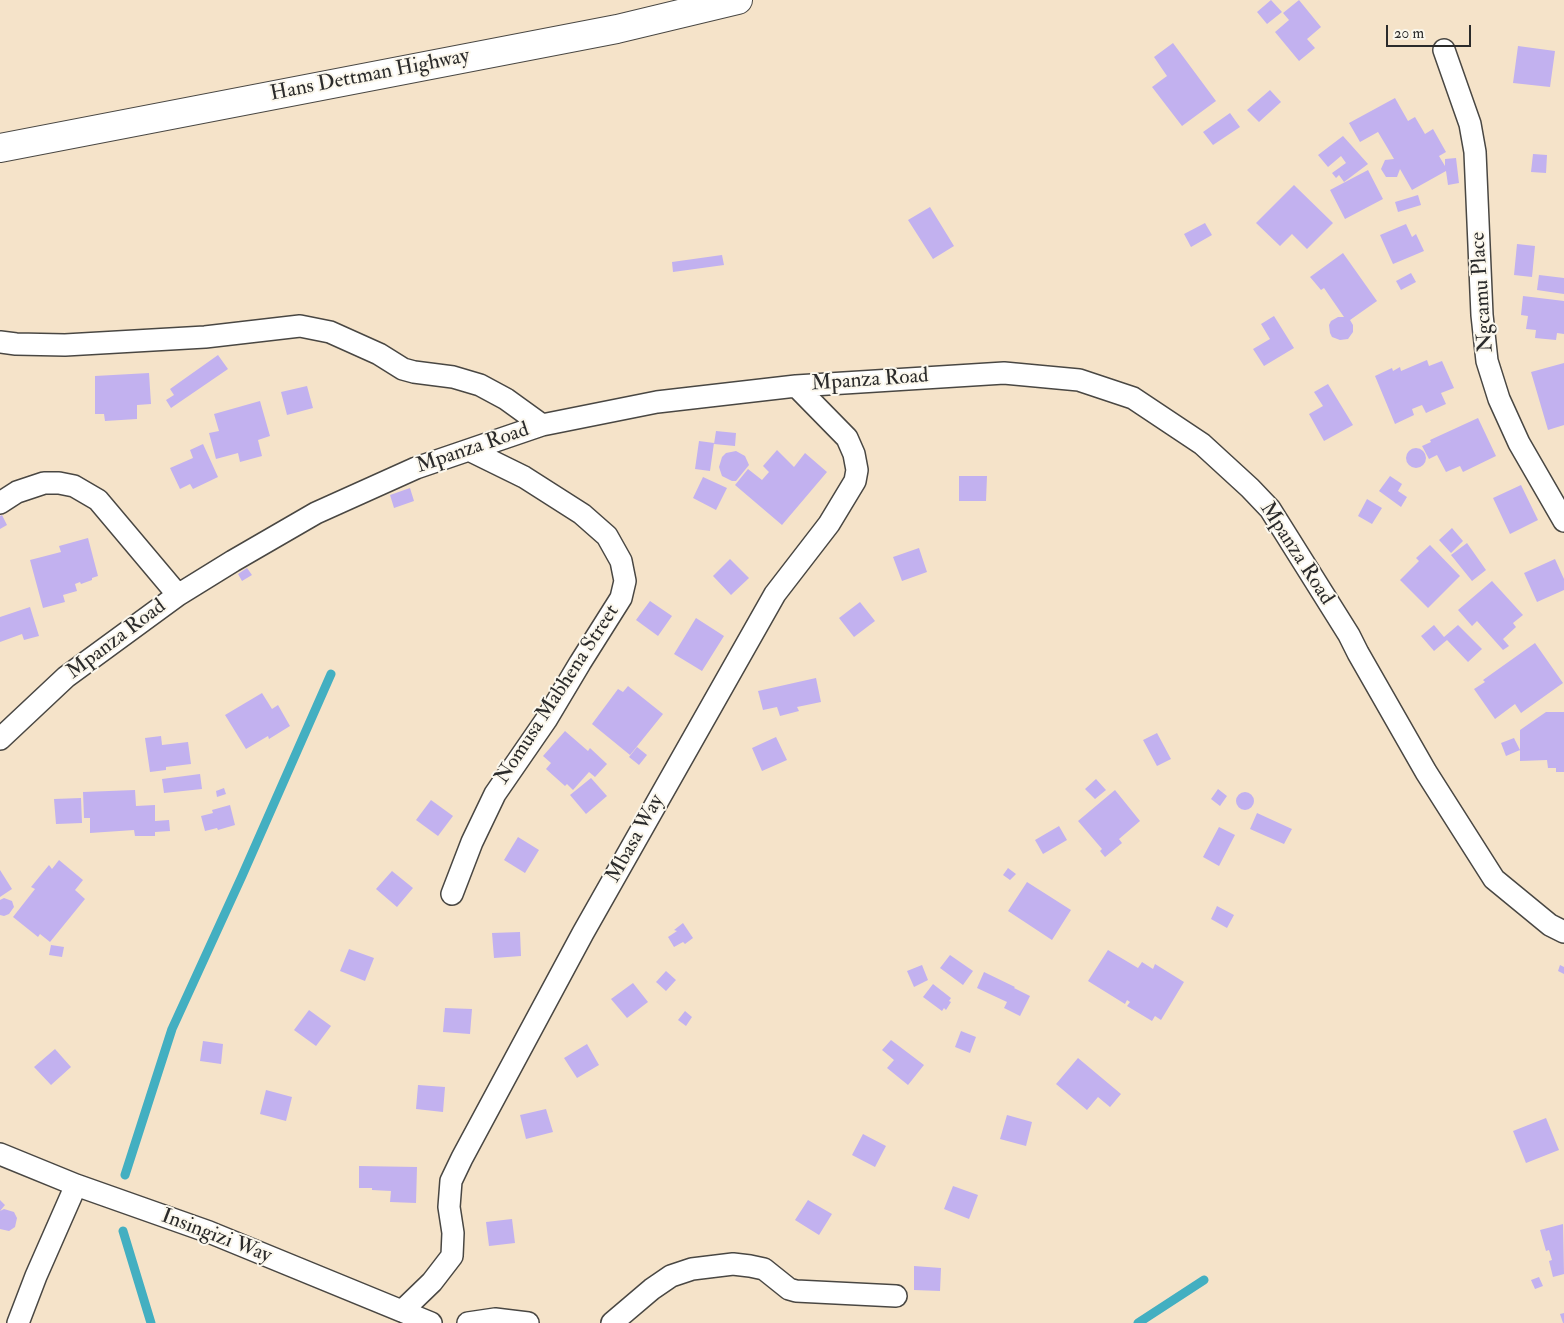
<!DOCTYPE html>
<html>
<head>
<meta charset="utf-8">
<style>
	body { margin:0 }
	#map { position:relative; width:1564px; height:1323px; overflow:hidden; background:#f5e3c9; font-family:"IM FELL Double Pica",serif }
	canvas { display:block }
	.scale { position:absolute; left:1386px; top:25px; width:85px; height:22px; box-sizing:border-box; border:2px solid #2b2b2b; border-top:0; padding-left:6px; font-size:15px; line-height:18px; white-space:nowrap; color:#2b2b2b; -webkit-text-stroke:4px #fbf7ec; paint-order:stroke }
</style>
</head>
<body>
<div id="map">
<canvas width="1564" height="1323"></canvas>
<div class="scale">20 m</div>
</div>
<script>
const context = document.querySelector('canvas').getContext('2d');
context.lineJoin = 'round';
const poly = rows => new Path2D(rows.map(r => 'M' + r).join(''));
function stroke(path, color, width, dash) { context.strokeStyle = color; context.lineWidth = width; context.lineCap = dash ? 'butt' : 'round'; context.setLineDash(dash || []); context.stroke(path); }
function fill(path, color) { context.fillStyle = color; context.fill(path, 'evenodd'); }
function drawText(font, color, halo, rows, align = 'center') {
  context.font = font + ' "IM FELL Double Pica",serif'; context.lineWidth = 4; context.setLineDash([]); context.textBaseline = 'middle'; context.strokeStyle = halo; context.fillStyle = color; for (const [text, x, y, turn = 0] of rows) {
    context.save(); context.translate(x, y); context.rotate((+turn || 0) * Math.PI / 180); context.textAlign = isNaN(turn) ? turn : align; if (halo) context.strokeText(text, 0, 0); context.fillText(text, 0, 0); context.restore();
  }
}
stroke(poly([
	[125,1175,172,1029,242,876,331,674],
	[123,1231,151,1323],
	[1138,1323,1204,1280]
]), '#43afc1', 9);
fill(poly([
	[1271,0,1282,12,1267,24,1257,12],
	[1299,0,1321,27,1307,39,1315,48,1299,61,1275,32,1289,20,1283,13],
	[1173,43,1216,101,1182,126,1152,87,1167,76,1154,57],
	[1518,46,1555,51,1550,87,1513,83],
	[1270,90,1281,102,1259,122,1247,110],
	[1395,98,1408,121,1415,117,1425,134,1433,129,1446,152,1439,156,1445,166,1445,159,1456,158,1459,183,1448,185,1446,171,1412,190,1400,169,1397,177,1386,177,1381,169,1385,160,1394,159,1378,132,1360,142,1349,123],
	[1230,113,1240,127,1213,145,1203,132],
	[1343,136,1368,164,1344,182,1339,175,1336,178,1332,173,1346,163,1341,156,1328,167,1318,155],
	[1533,154,1547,155,1546,173,1531,172],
	[1368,170,1383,199,1345,219,1330,190],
	[1294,185,1333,223,1307,249,1292,234,1280,246,1256,223],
	[1418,195,1421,205,1398,212,1395,202],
	[930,207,954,246,933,259,908,220],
	[1205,223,1212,235,1191,247,1184,234],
	[1406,224,1412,237,1416,234,1424,251,1393,264,1380,235],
	[1517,244,1535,246,1532,277,1514,275],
	[1343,253,1377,301,1350,320,1353,325,1353,332,1348,339,1340,340,1332,337,1330,333,1329,325,1331,321,1338,317,1344,317,1324,288,1321,290,1310,277],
	[722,255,724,265,673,272,672,262],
	[1411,273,1416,282,1401,290,1396,281],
	[1539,275,1564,278,1564,294,1537,290],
	[1523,296,1564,301,1564,334,1557,333,1556,340,1535,338,1536,330,1526,329,1528,316,1521,315],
	[1274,316,1294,348,1264,366,1253,349,1270,339,1261,324],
	[218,355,228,369,171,408,166,400,174,395,170,389],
	[1427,360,1429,366,1442,361,1454,388,1441,393,1446,404,1426,413,1422,405,1412,409,1414,415,1395,424,1375,376,1392,368,1393,371,1400,367,1401,371],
	[1564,363,1564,425,1548,430,1531,372],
	[149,373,151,404,137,405,137,419,105,421,104,414,95,414,95,376],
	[1328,384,1353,425,1324,441,1309,414,1323,406,1314,392],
	[307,386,313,408,287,415,281,392],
	[260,401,270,436,258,440,262,456,240,462,238,453,216,459,209,433,219,431,214,414],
	[1478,418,1496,456,1463,472,1460,466,1446,472,1437,455,1429,459,1422,446,1431,442,1430,440],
	[716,431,736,433,735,446,714,444],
	[699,441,714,443,710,471,695,469],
	[203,444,218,477,193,489,190,484,180,489,170,468,193,458,190,450],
	'1406 458a10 10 0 1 1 20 0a10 10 0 1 1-20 0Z',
	[777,450,794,467,805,453,827,472,782,525,735,485,748,469,762,480,769,472,763,466],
	[736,451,745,456,749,465,736,481,732,481,722,476,719,467,722,457,726,453],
	[959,476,987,476,986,501,959,501],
	[1390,476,1402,484,1398,491,1407,497,1401,507,1379,491],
	[703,477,727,488,716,510,693,498],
	[1521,485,1538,520,1510,534,1493,498],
	[410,488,414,501,394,508,390,495],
	[1367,499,1382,508,1372,524,1358,516],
	[2,515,7,525,0,529,0,516],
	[1452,528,1463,541,1451,553,1439,540],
	[88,538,98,576,92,578,92,580,81,584,80,582,75,584,77,591,63,595,65,602,43,608,30,560,61,552,59,546],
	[1467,543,1486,570,1472,581,1451,555],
	[1430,545,1460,576,1428,608,1400,580,1419,561,1416,558],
	[919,548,927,572,902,581,893,557],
	[730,559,749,578,731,595,713,576],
	[1555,559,1564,579,1564,590,1537,602,1524,573],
	[247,568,252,575,242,581,238,574],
	[1492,581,1523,615,1513,623,1516,627,1503,639,1509,646,1503,650,1477,621,1472,626,1458,610],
	[650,601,672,616,658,636,636,620],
	[860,602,875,621,854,637,839,618],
	[30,607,39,636,24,640,22,634,0,642,0,617],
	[696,618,724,636,702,671,674,654],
	[1434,625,1444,637,1458,625,1482,649,1468,662,1447,640,1434,651,1421,636],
	[1535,643,1563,683,1521,713,1515,704,1495,719,1474,689,1485,682,1483,680],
	[816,678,821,702,797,707,799,711,780,716,777,707,763,710,758,691],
	[628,686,663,714,630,755,592,724,618,689,623,692],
	[262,693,272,709,278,705,290,726,269,739,268,736,246,749,225,715],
	[1546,712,1564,712,1564,772,1556,772,1556,768,1548,768,1547,760,1520,761,1520,730],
	[565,731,588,751,590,748,607,764,595,777,589,772,573,790,567,784,565,786,546,769,551,763,543,756],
	[1157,733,1171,759,1157,766,1143,740],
	[161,736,162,745,188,742,191,764,166,767,166,770,150,772,145,738],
	[776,737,787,760,762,771,752,748],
	[1514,738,1520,750,1506,756,1501,743],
	[637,747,647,755,639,765,629,757],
	[200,774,202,789,164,793,162,779],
	[591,778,607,796,586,814,570,795],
	[1096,779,1106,790,1095,799,1085,789],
	[224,788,226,794,217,797,216,791],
	[1218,789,1227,796,1220,806,1211,799],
	[135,790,136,806,155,805,155,821,169,820,170,831,155,832,155,836,135,836,134,830,90,833,90,818,84,818,83,792],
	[1115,790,1140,821,1119,839,1122,843,1105,857,1100,851,1102,849,1078,821],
	'1236 801a9 9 0 1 1 18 0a9 9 0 1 1-18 0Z',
	[81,798,82,823,56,824,54,799],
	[431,800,453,816,438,836,416,820],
	[230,805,235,825,218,830,217,828,205,831,201,816,213,813,212,810],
	[1257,813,1292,829,1284,844,1250,829],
	[1059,826,1067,840,1043,854,1035,840],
	[1219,827,1235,835,1219,866,1203,857],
	[518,837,539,850,525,873,504,860],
	[59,860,83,880,75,890,85,899,50,942,40,934,38,937,13,917,35,889,31,887,49,865,52,869],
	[1008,868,1016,874,1010,880,1003,875],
	[0,870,12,889,0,897],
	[392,871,413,888,397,907,376,889],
	[1027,882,1071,910,1052,940,1008,911],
	[4,898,12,901,14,907,9,914,4,916,0,915,0,900],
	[1217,906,1234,915,1227,928,1211,919],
	[683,923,693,938,685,944,683,942,674,947,668,937,677,931,674,930],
	[520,932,521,956,494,958,492,933],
	[51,945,64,947,62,957,49,955],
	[349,949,374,958,365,981,340,971],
	[1108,950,1138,968,1142,962,1153,969,1155,964,1184,982,1161,1020,1155,1016,1152,1021,1127,1006,1130,1002,1127,1000,1125,1004,1088,981],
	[950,955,973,971,963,985,940,968],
	[922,965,928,980,914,987,907,971],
	[1560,965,1564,967,1564,974,1558,971],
	[666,971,676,980,666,991,656,982],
	[984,972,1015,987,1014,988,1030,996,1020,1016,1004,1008,1007,1002,977,988],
	[633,983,648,1002,627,1018,611,999],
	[933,984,951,998,949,1001,951,1002,946,1010,944,1008,942,1011,923,997],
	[445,1008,472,1009,470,1034,443,1032],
	[309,1010,331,1026,316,1046,294,1030],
	[685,1011,692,1017,686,1026,678,1020],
	[961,1031,976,1037,970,1053,955,1047],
	[891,1040,924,1065,908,1085,887,1068,894,1060,882,1050],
	[203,1041,223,1044,221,1064,200,1061],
	[587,1044,599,1065,577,1078,564,1058],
	[55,1049,71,1067,51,1085,34,1067],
	[1078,1058,1121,1094,1110,1107,1098,1097,1087,1110,1056,1084],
	[418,1085,445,1087,443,1112,416,1109],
	[266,1090,292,1097,286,1121,260,1114],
	[546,1109,553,1132,526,1139,520,1115],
	[1007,1115,1032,1122,1026,1146,1000,1139],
	[1546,1118,1559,1150,1526,1163,1513,1131],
	[863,1134,886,1146,875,1167,852,1155],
	[359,1166,417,1167,416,1203,390,1202,391,1191,372,1190,372,1188,359,1188],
	[953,1186,978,1195,969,1219,944,1209],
	[0,1200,5,1205,0,1211],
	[808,1200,832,1214,819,1235,795,1220],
	[4,1209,14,1212,17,1218,15,1227,9,1231,0,1229,0,1211],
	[512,1219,515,1243,489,1246,486,1222],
	[1563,1224,1564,1274,1553,1277,1549,1261,1552,1260,1549,1250,1546,1251,1540,1230],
	[914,1266,941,1268,940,1291,914,1290],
	[1539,1277,1543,1286,1535,1289,1531,1280],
	[1564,1313,1564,1323,1563,1323,1560,1314]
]), '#c2b1ef');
const minor = poly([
	[1444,50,1470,124,1475,152,1482,315,1487,361,1499,399,1519,443,1564,521],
	[0,342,16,344,65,345,205,337,300,326,330,332,379,354,403,369,414,372,453,377,480,385,506,399,542,425],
	[0,503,17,492,44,483,59,483,74,486,98,500,178,595],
	[0,739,66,677,178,595,233,561,316,513,416,468,542,425,657,402,796,386,1004,373,1079,380,1133,398,1202,444,1250,488,1270,509,1349,635,1358,653,1426,772,1494,879,1550,925,1564,932],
	[452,894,472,842,495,794,546,720,580,663,621,598,625,581,621,561,607,536,582,514,524,477,469,450],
	[0,1154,76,1185,209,1232,431,1323],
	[402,1311,432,1282,452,1256,453,1233,449,1207,451,1181,462,1158,583,933,775,594,829,524,855,481,857,470,854,454,847,438,796,386],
	[18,1323,36,1276,76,1185],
	[468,1323,495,1319,528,1323],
	[612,1323,652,1289,671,1276,692,1269,733,1264,750,1266,764,1269,789,1289,796,1291,896,1296]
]);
const tertiary = poly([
	[0,148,617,29,738,0]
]);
stroke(minor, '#494743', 24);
stroke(tertiary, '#494743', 30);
stroke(minor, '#fff', 21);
stroke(tertiary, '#fff', 28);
drawText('21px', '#2b2b2b', '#fbf7ec', [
	["Hans Dettman Highway",370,76,-11],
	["Ngcamu Place",1483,292,-94],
	["Mpanza Road",870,381,-4],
	["Mpanza Road",473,449,-19],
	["Mpanza Road",1296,554,57],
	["Mpanza Road",117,640,-37],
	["Nomusa Mabhena Street",558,695,-57],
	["Mbasa Way",636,839,-61],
	["Insingizi Way",216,1237,21]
]);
</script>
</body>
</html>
